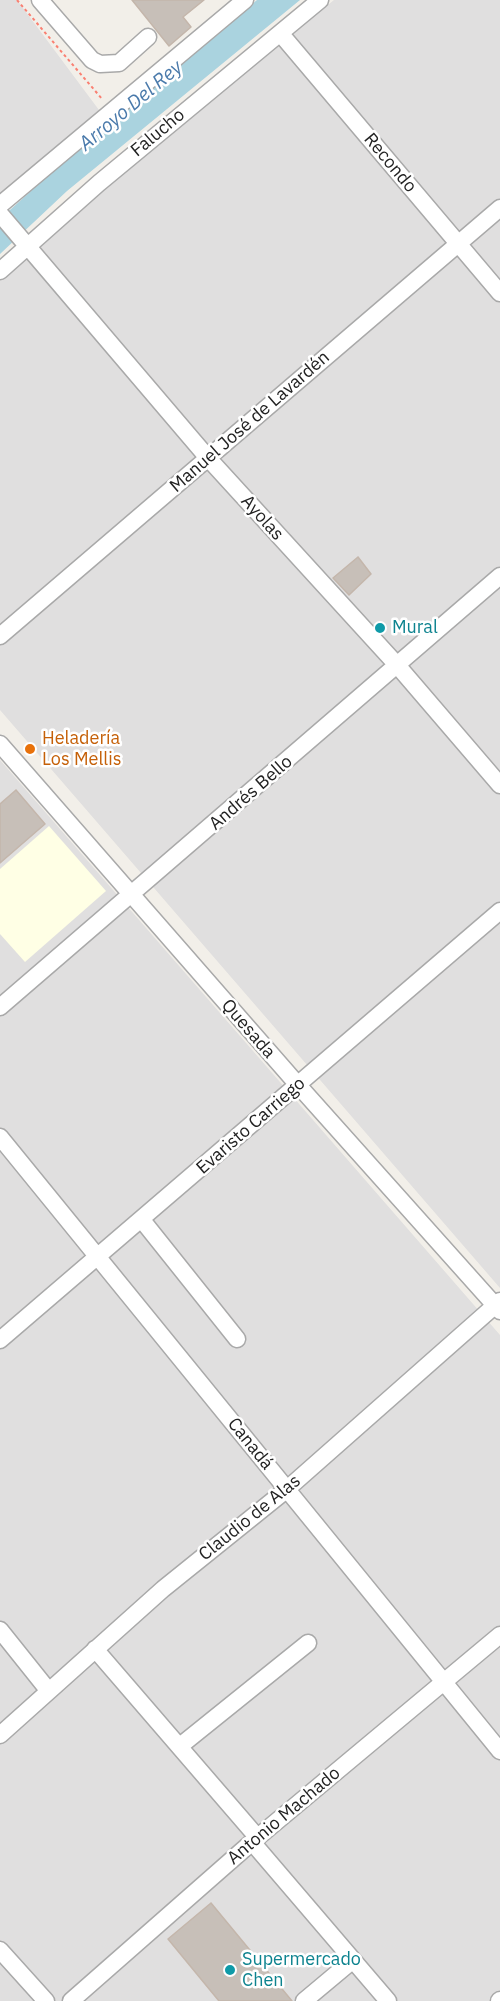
<!DOCTYPE html>
<html>
<head>
<meta charset="utf-8">
<style>
	body { margin:0 }
	canvas { display:block; background:#f2efe9 }
</style>
</head>
<body>
<canvas width="500" height="2001"></canvas>
<script>
const context = document.querySelector('canvas').getContext('2d');
context.lineJoin = 'round';
function fill(path, color) { context.fillStyle = color; context.fill(path, 'evenodd'); }
const poly = rows => new Path2D(rows.map(r => 'M' + r).join(''));
function stroke(path, color, width, dash) { context.strokeStyle = color; context.lineWidth = width; context.lineCap = dash ? 'butt' : 'round'; context.setLineDash(dash || []); context.stroke(path); }
function drawText(font, color, halo, rows, align = 'center') {
  context.font = font + ' "IBM Plex Sans",sans-serif'; context.lineWidth = 5; context.setLineDash([]); context.textBaseline = 'middle'; context.strokeStyle = halo; context.fillStyle = color; for (const [text, x, y, turn = 0] of rows) {
    context.save(); context.translate(x, y); context.rotate((+turn || 0) * Math.PI / 180); context.textAlign = isNaN(turn) ? turn : align; if (halo) context.strokeText(text, 0, 0); context.fillText(text, 0, 0); context.restore();
  }
}
fill(poly([
	[0,0,17,0,99,110,0,197],
	[334,0,500,0,500,1288,0,710,0,271],
	[0,760,500,1335,500,2001,0,2001]
]), '#e0dfdf');
fill(poly([
	[49,826,106,891,25,962,0,934,0,869]
]), '#ffffe5');
fill(poly([
	[257,0,300,0,67,191,0,254,0,219,63,162]
]), '#aad3df');
const building = poly([
	[132,0,204,0,183,17,191,27,169,46,132,0],
	[358,557,371,574,349,595,333,578,358,557],
	[16,790,45,824,0,863,0,804,16,790],
	[211,1903,292,2001,219,2001,168,1939,211,1903]
]);
fill(building, '#c7bfb8');
stroke(building, '#c4b6ab', 1.5);
const minor = poly([
	[40,0,92,60,100,64,119,63,148,37],
	[280,33,500,293],
	[0,205,245,0],
	[0,214,208,458,397,665,500,785],
	[0,271,99,183,320,0],
	[0,636,500,208],
	[0,744,298,1085,500,1311],
	[0,1007,500,576],
	[0,1137,500,1751],
	[142,1220,237,1339],
	[0,1340,500,911],
	[0,1630,48,1690],
	[95,1649,258,1838],
	[0,1735,163,1589,286,1490,500,1301],
	[180,1746,308,1643],
	[252,1842,388,2001],
	[0,1950,46,2001],
	[71,2001,252,1842,500,1635],
	[304,2001,353,1960],
	[499,2001,500,2000]
]);
stroke(minor, '#a9a9a9', 19);
stroke(poly([
	[17,0,103,100]
]), '#fa8072', 2, [3, 3]);
stroke(minor, '#fff', 16);
for (const [x, y, r, color] of [
	[380,628,6,"#0f9aa8"],
	[30,749,6,"#e8710a"],
	[230,1970,6,"#0f9aa8"]
]) { const dot = new Path2D(); dot.arc(x, y, r, 0, 2 * Math.PI); context.fillStyle = color; context.fill(dot); stroke(dot, '#fff', 2); }
drawText('18px', '#222', '#fff', [
	["Falucho",158,133,-40],
	["Recondo",390,163,50],
	["Manuel José de Lavardén",250,422,-41],
	["Ayolas",262,518,48],
	["Andrés Bello",251,793,-41],
	["Quesada",248,1029,49],
	["Evaristo Carriego",251,1126,-41],
	["Canadá",250,1444,51],
	["Claudio de Alas",250,1518,-39],
	["Antonio Machado",284,1816,-40]
]);
drawText('18px', '#0d838f', '#fff', [
	["Mural",392,628],
	["Supermercado",242,1960],
	["Chen",242,1981]
], 'left');
drawText('18px', '#c56008', '#fff', [
	["Heladería",42,739],
	["Los Mellis",42,760]
], 'left');
drawText('italic 20px', '#4a7aab', '#fff', [
	["Arroyo Del Rey",131,106,-40]
]);
</script>
</body>
</html>
